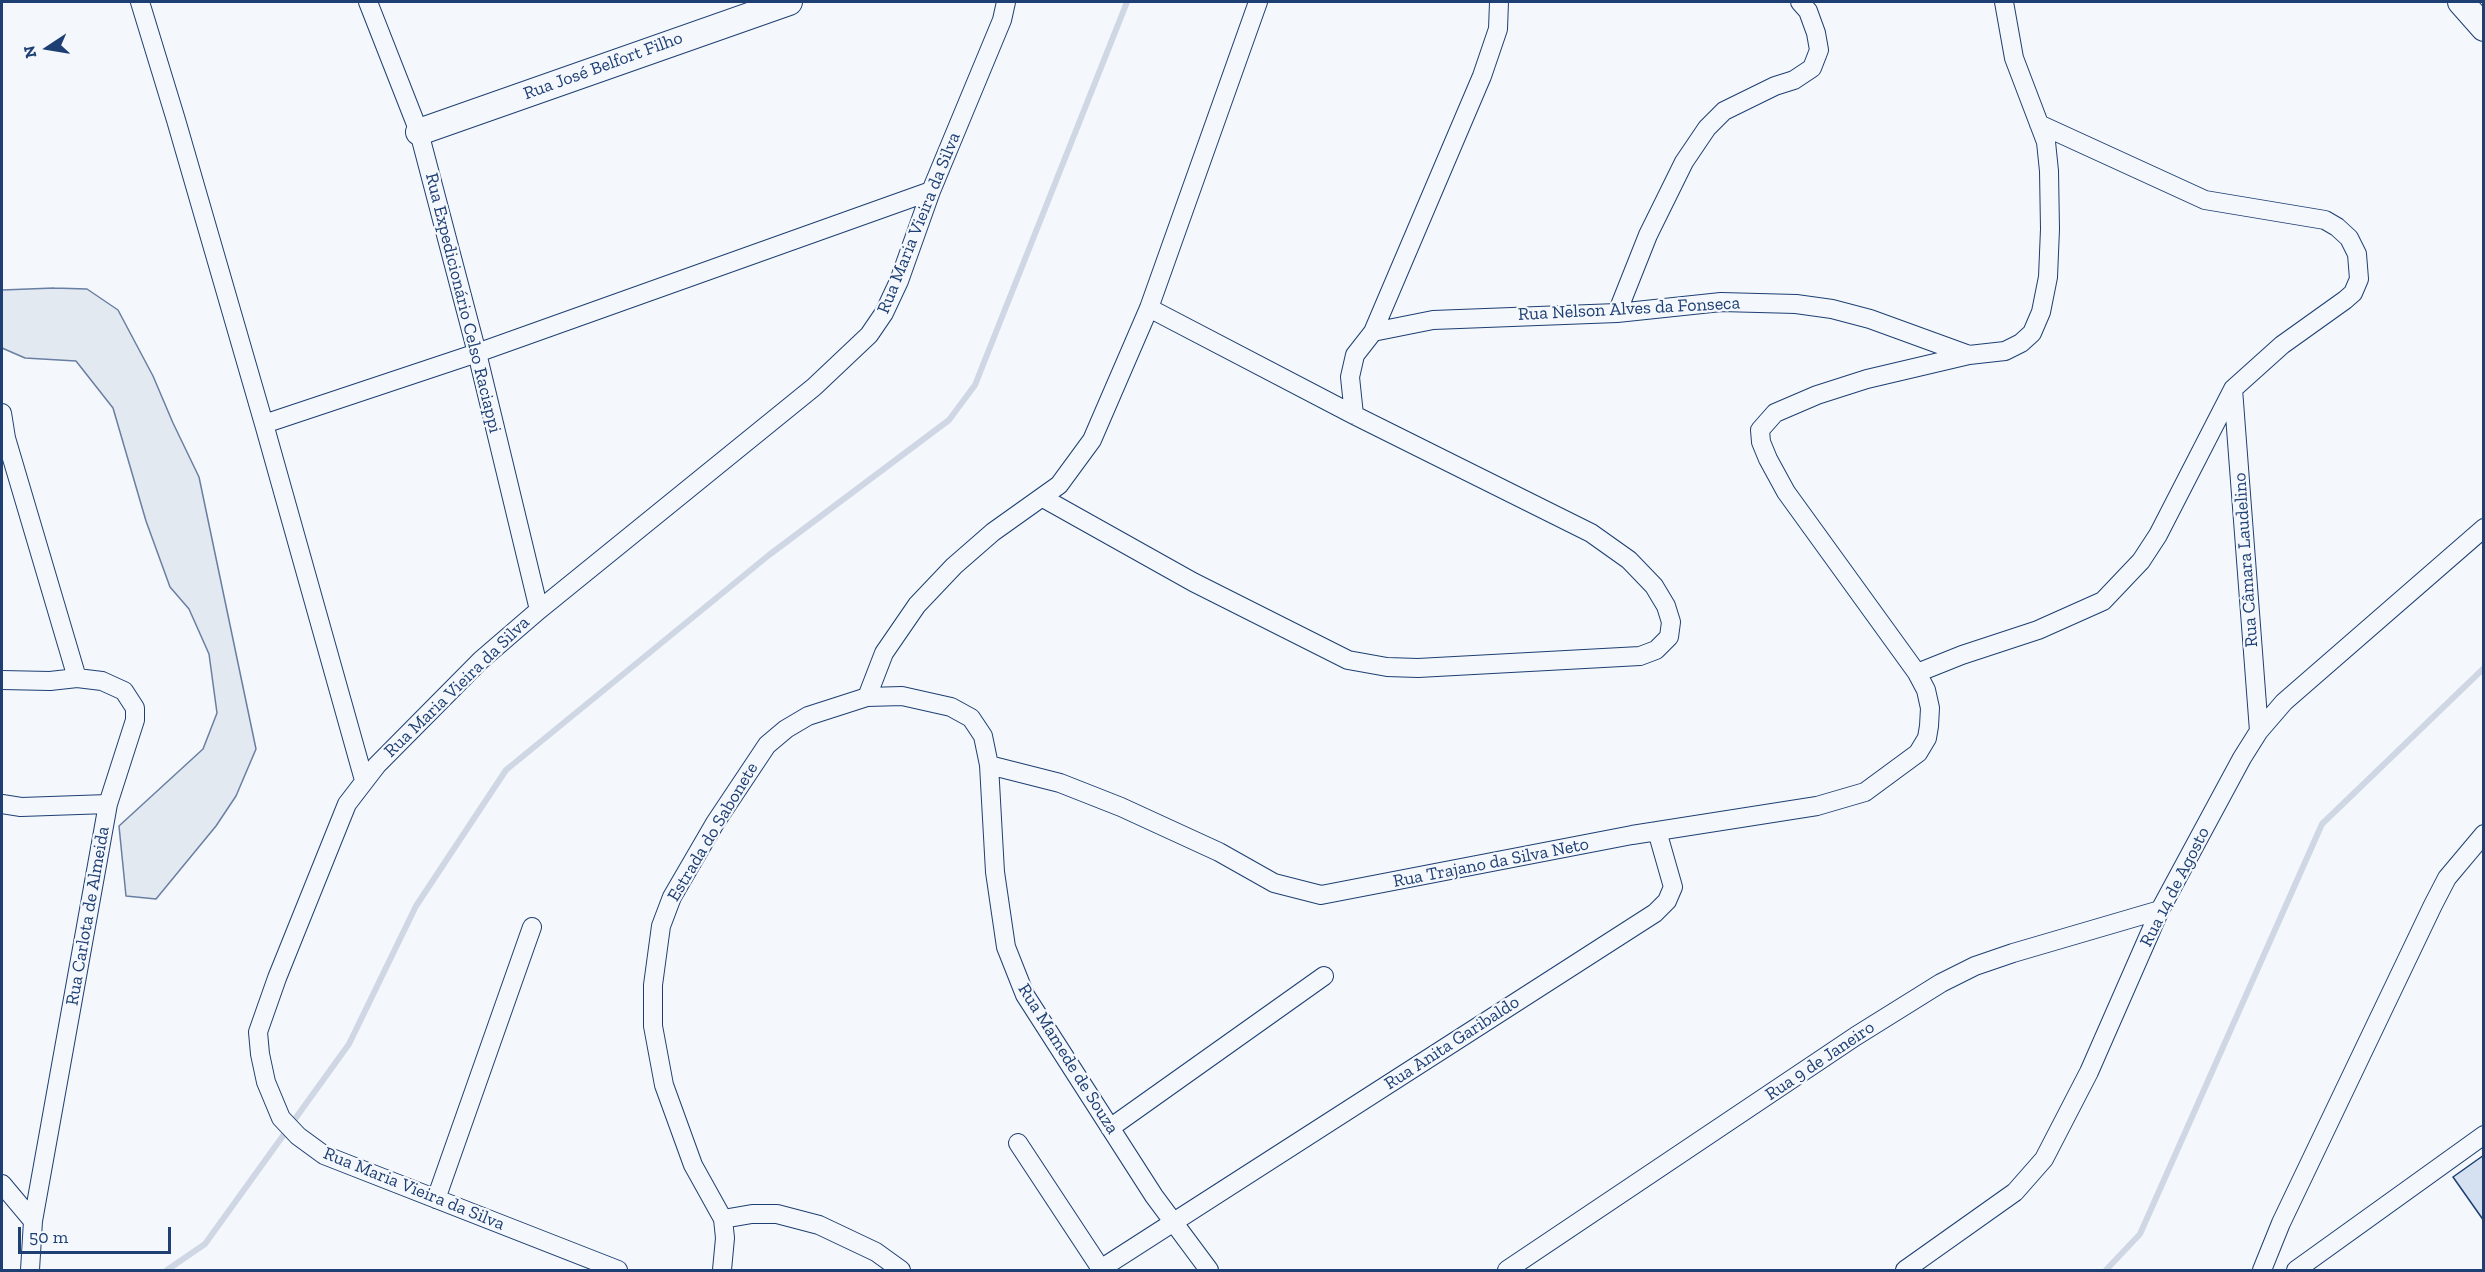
<!DOCTYPE html>
<html>
<head>
<meta charset="utf-8">
<style>
	body { margin:0 }
	#map { position:relative; width:2485px; height:1272px; overflow:hidden; background:#f4f7fb; font-family:"Zilla Slab",serif }
	canvas { display:block }
	.frame { position:absolute; inset:0; border:3px solid #1d3f73; pointer-events:none }
	.north { position:absolute; left:18px; top:18px; width:60px; height:60px; -webkit-text-stroke:4px #f4f7fb; paint-order:stroke; rotate:258deg; font-size:16px; font-weight:700; line-height:24px; text-align:center; color:#1d3f73 }
	.north::after { content:''; display:block; margin:auto; width:21px; height:27px; background:#1d3f73; clip-path:polygon(50% 0,100% 100%,50% 72%,0 100%) }
	.scale { position:absolute; left:18px; top:1227px; width:153px; height:27px; box-sizing:border-box; border:3px solid #1d3f73; border-top:0; padding-left:8px; font-size:18px; line-height:21px; white-space:nowrap; color:#1d3f73; -webkit-text-stroke:4px #f4f7fb; paint-order:stroke }
</style>
</head>
<body>
<div id="map">
<canvas width="2485" height="1272"></canvas>
<div class="frame"></div>
<div class="north">N</div>
<div class="scale">50 m</div>
</div>
<script>
const context = document.querySelector('canvas').getContext('2d');
context.lineJoin = 'round';
function fill(path, color) { context.fillStyle = color; context.fill(path, 'evenodd'); }
const poly = rows => new Path2D(rows.map(r => 'M' + r).join(''));
function stroke(path, color, width, dash) { context.strokeStyle = color; context.lineWidth = width; context.lineCap = dash ? 'butt' : 'round'; context.setLineDash(dash || []); context.stroke(path); }
function drawText(font, color, halo, rows, align = 'center') {
  context.font = font + ' "Zilla Slab",serif'; context.lineWidth = 4.5; context.setLineDash([]); context.textBaseline = 'middle'; context.strokeStyle = halo; context.fillStyle = color; for (const [text, x, y, turn = 0] of rows) {
    context.save(); context.translate(x, y); context.rotate((+turn || 0) * Math.PI / 180); context.textAlign = isNaN(turn) ? turn : align; if (halo) context.strokeText(text, 0, 0); context.fillText(text, 0, 0); context.restore();
  }
}
const green = poly([
	[54,288,87,289,118,310,153,376,173,423,199,477,256,749,236,796,216,826,156,899,126,896,119,826,203,749,217,713,209,654,189,609,170,587,146,521,113,408,76,361,25,358,2,348,2,290,54,288]
]);
fill(green, '#e3e9f0');
stroke(green, '#687fa3', 1.5);
stroke(poly([
	[167,1270,205,1244,349,1044,416,906,506,770,769,555,949,420,975,385,1127,2],
	[2106,1270,2140,1234,2322,824,2484,668]
]), '#cfd7e4', 6);
const building = poly([
	[2484,1155,2484,1221,2453,1177,2484,1155]
]);
fill(building, '#d5e0f0');
stroke(building, '#1d3f73', 1.5);
const street = poly([
	[140,2,176,120,264,424,364,780],
	[368,2,419,132,477,353,539,610],
	[1617,313,1648,235,1684,162,1707,128,1724,111,1775,86,1794,80,1812,68,1819,50,1816,33,1808,11,1800,2],
	[1373,332,1482,76,1498,29,1499,2],
	[2233,389,2259,731],
	[2,413,6,438,77,678],
	[1354,415,1350,377,1355,355,1373,332,1433,320,1617,313,1721,302,1796,304,1832,309,1870,319,1969,355,2005,351,2021,343,2032,333,2041,312,2048,277,2050,229,2049,171,2046,142,2014,58,2004,2],
	[264,424,477,353,931,191],
	[1043,498,1193,582,1348,660,1387,667,1418,668,1640,656,1656,650,1669,637,1671,622,1666,606,1654,586,1629,560,1591,533,1354,415,1149,308],
	[1917,673,1962,655,2038,630,2103,601,2141,561,2158,535,2233,389,2282,345,2345,300,2353,293,2359,279,2357,254,2349,238,2337,227,2325,220,2205,200,2039,124],
	[2,680,50,681,77,678,102,681,124,691,135,708,135,720,108,804,33,1221,30,1270],
	[867,697,884,653,917,605,954,566,993,532,1059,485,1092,440,1149,308,1258,2],
	[989,765,1060,783,1121,807,1219,852,1274,883,1321,895,1632,835,1817,806,1865,792,1918,753,1927,738,1929,726,1930,708,1926,690,1917,673,1786,492,1768,459,1761,442,1760,430,1775,413,1817,395,1867,379,1969,355],
	[2,804,21,807,108,804],
	[1110,1128,1324,976],
	[1018,1143,1101,1269],
	[2,1184,33,1221],
	[436,1199,532,927],
	[723,1219,752,1214,777,1214,819,1225,876,1252,901,1270],
	[618,1270,324,1155,298,1136,281,1118,266,1082,260,1054,258,1032,277,978,347,804,377,765,481,660,539,610,814,387,869,335,884,313,899,281,931,191,1002,20,1006,2],
	[722,1270,725,1238,723,1219,693,1165,664,1085,653,1026,653,985,661,926,672,897,715,823,767,745,786,729,808,716,867,697,902,696,951,707,971,718,983,736,989,765,995,872,1006,947,1025,995,1154,1196,1209,1270],
	[1099,1270,1655,913,1667,901,1673,887,1657,831],
	[1507,1270,1856,1036,1941,983,1975,966,2013,953,2160,910],
	[1905,1270,2015,1192,2044,1159,2089,1072,2160,910,2242,758,2259,731,2284,702,2484,528],
	[2262,1270,2281,1223,2433,905,2447,878,2484,834],
	[2296,1270,2484,1135]
]);
const secondary = poly([
	[2461,2,2484,28],
	[419,132,789,2]
]);
stroke(street, '#1d3f73', 20);
stroke(secondary, '#1d3f73', 28);
stroke(street, '#f4f7fb', 18);
stroke(secondary, '#f4f7fb', 26);
drawText('18px', '#1d3f73', '#f4f7fb', [
	["Rua José Belfort Filho",603,66,-20],
	["Rua Maria Vieira da Silva",919,223,-68],
	["Rua Expedicionário Celso Raciappi",463,303,76],
	["Rua Nelson Alves da Fonseca",1629,309,-3],
	["Rua Câmara Laudelino",2246,560,-94],
	["Rua Maria Vieira da Silva",457,687,-44],
	["Estrada do Sabonete",713,832,-59],
	["Rua Trajano da Silva Neto",1491,863,-11],
	["Rua 14 de Agosto",2175,887,-63],
	["Rua Carlota de Almeida",88,916,-80],
	["Rua Anita Garibaldo",1452,1043,-33],
	["Rua Mamede de Souza",1068,1059,58],
	["Rua 9 de Janeiro",1820,1061,-34],
	["Rua Maria Vieira da Silva",414,1189,22]
]);
</script>
</body>
</html>
